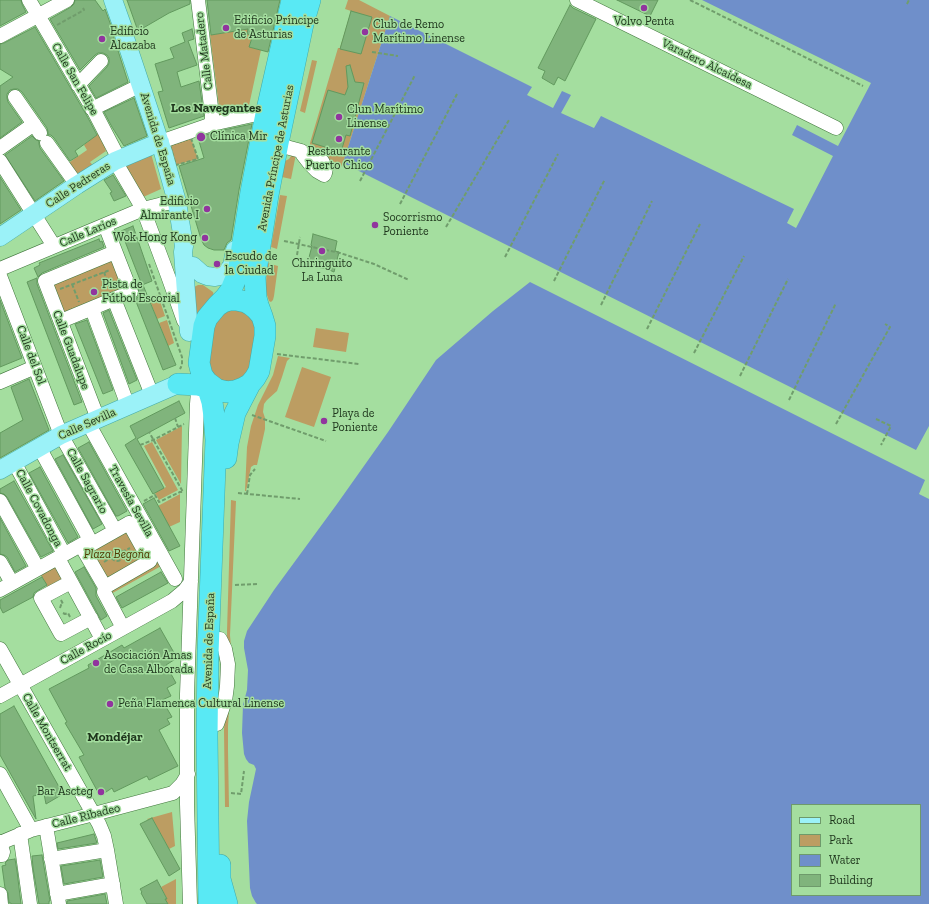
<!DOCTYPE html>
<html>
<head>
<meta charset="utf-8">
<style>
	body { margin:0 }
	#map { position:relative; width:929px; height:904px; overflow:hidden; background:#a4de9f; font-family:"Zilla Slab",serif }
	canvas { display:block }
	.legend { position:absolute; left:791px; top:804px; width:130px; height:92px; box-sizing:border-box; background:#a4de9f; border:1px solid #6e9a6b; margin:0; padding:5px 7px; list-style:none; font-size:12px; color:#1e351c }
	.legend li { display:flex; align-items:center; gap:8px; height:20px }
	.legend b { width:20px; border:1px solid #6e9a6b }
</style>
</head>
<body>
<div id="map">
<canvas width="929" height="904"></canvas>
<ul class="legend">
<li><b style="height:5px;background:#9bf2f8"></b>Road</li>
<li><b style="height:11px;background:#bc9d62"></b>Park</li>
<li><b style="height:11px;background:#6f8fca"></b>Water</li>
<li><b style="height:11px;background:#80b47c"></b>Building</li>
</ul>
</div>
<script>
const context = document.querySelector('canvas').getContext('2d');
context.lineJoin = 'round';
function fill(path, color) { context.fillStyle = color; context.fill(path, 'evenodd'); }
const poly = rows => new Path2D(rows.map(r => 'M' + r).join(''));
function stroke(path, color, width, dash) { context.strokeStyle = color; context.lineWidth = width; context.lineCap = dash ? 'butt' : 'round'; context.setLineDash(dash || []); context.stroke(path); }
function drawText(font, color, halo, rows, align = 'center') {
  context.font = font + ' "Zilla Slab",serif'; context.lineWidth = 3; context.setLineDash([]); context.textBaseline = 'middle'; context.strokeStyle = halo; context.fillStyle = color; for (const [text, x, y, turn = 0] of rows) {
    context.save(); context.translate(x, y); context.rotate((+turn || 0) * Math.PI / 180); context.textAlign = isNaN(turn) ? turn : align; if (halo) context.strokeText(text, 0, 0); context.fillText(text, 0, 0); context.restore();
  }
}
fill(poly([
	[348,0,359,0,390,16,343,163,341,167,327,160,322,155,319,150,310,145,310,143,338,48,340,48,351,11,345,9],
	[242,25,248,26,253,35,249,47,261,50,248,110,220,115,210,35,242,30],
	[312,60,317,61,305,113,300,111],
	[101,131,109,145,105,149,106,151,90,162,95,168,77,179,67,164,87,150,84,145],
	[191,138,198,159,176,165,170,145],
	[150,150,161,189,141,198,121,163],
	[293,153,296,154,291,179,282,177,285,161,289,159],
	[280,195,287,196,277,249,271,247],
	[115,252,131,292,61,321,45,281],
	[267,263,278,266,274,296,273,300,271,302,269,301,266,292,266,285],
	[198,285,203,285,213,292,214,296,197,322,194,287],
	[158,295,165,316,157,319,149,298],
	[245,310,258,327,250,372,240,382,219,382,207,364,211,332,223,311],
	[167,320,174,343,168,346,159,323],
	[316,328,349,333,346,352,313,347],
	[278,356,290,358,287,361,282,377,277,391,267,400,264,404,263,412,265,418,265,429,257,465,254,465,251,467,246,491,245,491,247,447,251,426,258,405,273,375],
	[302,367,331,377,314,427,285,417],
	[182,426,181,484,156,440],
	[152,442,178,490,159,500,155,493,166,487,144,446],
	[180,494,180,522,169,527,158,506],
	[231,500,236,501,230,635,231,647,227,641,227,631],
	[129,518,155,564,160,560,163,565,109,595,79,546],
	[57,561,66,579,48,589,41,575,34,579,32,575],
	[232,693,229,710,228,726,228,751,229,807,225,807,224,730,225,715],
	[172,812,175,846,169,849,152,818,148,820,147,819],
	[176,879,176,904,168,904,165,899,167,899,161,887]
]), '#bc9d62');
fill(poly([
	[702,0,929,0,929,426,916,450,343,163,390,16,532,87,527,95,553,108,562,91,571,95,561,113,594,128,601,116,794,209,787,223,796,228,833,156,792,135,797,125,838,146,871,83],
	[530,282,925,480,919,494,929,499,929,904,257,904,256,903,252,896,250,888,247,821,249,802,256,769,254,765,249,763,246,759,244,754,242,733,243,705,247,690,248,670,244,648,244,641,247,631,274,590,337,504,388,432,436,360,493,311],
	[792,805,920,805,920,895,792,895]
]), '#6f8fca');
const building = poly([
	[0,0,21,0,22,4,26,12,0,26,0,0],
	[75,0,95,0,103,11,105,9,113,31,114,38,128,82,96,98,89,86,107,67,109,63,109,58,107,55,103,53,98,53,95,55,80,70,50,19,71,7,74,4,75,0],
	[127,0,190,0,190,4,169,13,138,31,127,0],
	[207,0,280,0,268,52,249,47,253,35,247,34,248,29,211,35,207,0],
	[617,0,658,0,650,16,617,0],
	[570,5,573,8,596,19,565,81,558,77,554,85,542,78,545,71,538,68,570,5],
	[351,11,372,17,361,54,340,49,351,11],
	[35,27,87,116,97,135,75,151,78,156,70,161,54,138,51,135,48,135,48,132,47,128,22,92,18,89,14,89,10,90,7,94,7,98,8,102,22,122,0,138,0,86,13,77,0,69,0,44,4,43,35,27],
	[192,29,194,39,188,41,197,65,177,72,181,87,199,81,204,116,169,128,158,92,163,91,155,64,174,58,170,48,185,42,182,33,192,29],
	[350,65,355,82,364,83,350,136,346,135,341,152,312,143,328,90,345,95,348,87,346,66,350,65],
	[134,98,147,136,124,146,112,127,104,112,134,98],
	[252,124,239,190,231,240,227,243,224,250,214,250,208,248,204,245,201,239,179,166,204,158,198,138,214,132,252,124],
	[32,136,36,140,39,141,39,144,40,148,64,181,35,201,5,155,32,136],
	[113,175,126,196,114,201,110,193,112,192,104,180,113,175],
	[0,177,21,210,0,224,0,177],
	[133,226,152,281,142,285,143,285,176,365,163,370,135,299,138,297,139,294,138,287,142,285,121,231,133,226],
	[313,234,337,241,335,251,339,252,334,272,327,269,307,265,312,246,311,245,313,234],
	[99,239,100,242,102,241,104,247,42,273,38,277,34,268,40,265,39,263,99,239],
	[37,278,37,284,82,402,74,405,27,282,37,278],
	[0,300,22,358,0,367,0,300],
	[109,310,137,380,129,384,103,313,109,310],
	[87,320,113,390,103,394,75,324,87,320],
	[29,379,49,430,0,458,0,433,23,420,11,387,29,379],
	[179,401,185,413,137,439,164,488,153,494,125,445,136,438,130,426,179,401],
	[89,442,127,511,118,516,116,516,78,448,89,442],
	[63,455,102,524,93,529,55,459,63,455],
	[40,467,78,537,68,543,29,473,40,467],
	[14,481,53,551,41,557,7,497,4,494,0,493,0,489,14,481],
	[154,498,180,546,169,551,143,504,154,498],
	[0,518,26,566,15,572,7,557,4,555,0,554,0,518],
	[84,567,96,588,96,596,107,616,101,620,75,572,84,567],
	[161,572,168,583,122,608,116,597,161,572],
	[42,577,47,585,37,591,34,593,33,597,3,613,0,607,0,600,42,577],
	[160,628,177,658,166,665,176,683,167,688,171,696,162,700,172,717,167,719,170,724,159,730,178,766,149,780,147,776,114,792,112,788,100,796,79,757,84,755,65,723,67,722,49,689,89,668,88,665,122,645,124,648,160,628],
	[14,706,63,794,46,804,44,794,33,796,36,819,0,755,0,714,14,706],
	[152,818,180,869,169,876,140,824,152,818],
	[94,834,97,843,58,849,57,843,94,834],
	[42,855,50,901,49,901,49,904,39,904,33,868,32,856,42,855],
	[15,859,17,871,21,904,11,904,11,903,9,903,8,893,5,888,2,866,6,865,5,863,8,860,15,859],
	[100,860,103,877,64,884,61,866,100,860],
	[157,880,167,899,165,899,168,904,147,904,141,893,142,892,140,889,157,880],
	[105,894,107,904,67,904,67,901,105,894]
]);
fill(building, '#80b47c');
stroke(building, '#62995e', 1);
const minor = poly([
	[29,0,94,111,119,159],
	[198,0,212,115,212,120,209,125],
	[577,0,836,128],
	[0,36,67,0],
	[78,85,101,61],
	[15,97,40,133],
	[92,109,141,85],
	[279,135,281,142,286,147,301,151,322,161,326,168,325,173,324,175,317,171,310,164,303,155,301,151],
	[160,142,212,124,262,113,266,114],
	[47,143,77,185],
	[0,148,34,124],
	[0,161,54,246],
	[115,161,143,209,168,276,184,321],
	[0,269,143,209,167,203,177,202],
	[0,276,61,435,113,527],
	[114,299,152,395],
	[92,309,128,406],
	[61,321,131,292,105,225],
	[0,382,35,367],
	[98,419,45,281,115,252],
	[88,423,175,579],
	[39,447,90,540],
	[14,462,64,554],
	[0,501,38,569],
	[129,523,150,561,105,587,83,549,129,523],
	[58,558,102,639],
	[0,562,12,583],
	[71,582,41,598,61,634,91,618],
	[105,587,104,592,123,628],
	[0,590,90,540],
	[0,649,99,824,104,836,107,850,116,904],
	[0,696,172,601,185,590,191,582],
	[217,724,225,701,227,686,228,664,225,649,220,639],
	[0,774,31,830],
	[46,826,59,904],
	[20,834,30,904],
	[0,843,31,830,94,814,173,793,182,784,188,774],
	[0,855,2,855,3,852,0,842],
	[51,859,107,850],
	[0,894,1,904],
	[57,894,113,884],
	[190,904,187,804,187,694,197,404,199,378]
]);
const major = poly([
	[113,0,123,28,124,35,163,152,177,202,184,246,183,252,189,332],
	[0,237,77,185,115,161,160,142],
	[193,266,202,274,207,276,215,277,220,276,226,273,232,266,235,250],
	[0,470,61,435,178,384]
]);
const highway = poly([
	[217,306,225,298,231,290,238,273,251,192,266,114,292,0],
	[262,316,258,305,256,298,255,277,268,195,278,143,303,24,310,0],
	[205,379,212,402,214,416,216,440,208,653,207,736,209,904],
	[178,384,198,385,227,392,235,391,243,388,250,384,255,378,259,371,265,336,265,326,262,316,256,309,251,305,246,302,237,300,230,300,223,302,217,306,207,318,204,326,199,363,202,375,207,382,215,388],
	[226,458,228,443,235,413,250,384],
	[220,865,220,879,227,904]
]);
stroke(minor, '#41773d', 15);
stroke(major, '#44aaa8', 19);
stroke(highway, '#44aaa8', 22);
stroke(poly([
	[690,0,863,86],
	[907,4,909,0],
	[57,25,84,10,83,8],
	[372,52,398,56],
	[191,138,198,159,176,165,170,145,191,138],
	[360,181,415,75],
	[400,204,457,94],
	[446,227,509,120],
	[284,241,340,253,374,264,409,280],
	[297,255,300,237],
	[505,257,558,154],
	[273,259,279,260],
	[149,264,182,357,182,365,180,369],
	[104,272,110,289],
	[554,281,605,179],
	[72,284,79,302],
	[60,289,110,270],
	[601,305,652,201],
	[647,329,700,224],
	[694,353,744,256],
	[277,354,359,364],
	[740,376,788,279],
	[789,400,836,303],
	[252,415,326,441],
	[175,418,178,427],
	[876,419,891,426,881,445],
	[836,424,890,327,885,324],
	[140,445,153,440,184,424],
	[238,493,300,499],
	[247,494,250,475,255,469],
	[144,501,155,495,159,502,180,492,183,492,149,432],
	'111 555a6 6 0 1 1 12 0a6 6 0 1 1-12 0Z',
	[122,552,130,548],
	[104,562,112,557],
	[235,585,257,584],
	[60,608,61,605,63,604,61,600],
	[63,613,65,614,68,613,70,617],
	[231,793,241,794,244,771]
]), '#709d6c', 2, [4, 2]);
stroke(minor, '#fff', 14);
stroke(major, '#9bf2f8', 18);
stroke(highway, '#59e9f4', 21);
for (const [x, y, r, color] of [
	[644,8,4,"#91349e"],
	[226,28,4,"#91349e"],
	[365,32,4,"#91349e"],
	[102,39,4,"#91349e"],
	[339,117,4,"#91349e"],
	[201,137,5,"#91349e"],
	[339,139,4,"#91349e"],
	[207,209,4,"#91349e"],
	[375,225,4,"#91349e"],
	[205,238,4,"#91349e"],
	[322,251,4,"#91349e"],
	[217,264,4,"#91349e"],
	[94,292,4,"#91349e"],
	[324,421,4,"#91349e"],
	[96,663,4,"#91349e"],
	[110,704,4,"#91349e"],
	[101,792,4,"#91349e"]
]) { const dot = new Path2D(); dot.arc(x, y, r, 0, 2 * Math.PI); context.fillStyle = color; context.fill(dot); stroke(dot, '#a4de9f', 1.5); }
drawText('12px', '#1e351c', '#a4de9f', [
	["Edificio Príncipe",234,21],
	["de Asturias",234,35],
	["Volvo Penta",644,22,"center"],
	["Club de Remo",373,25],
	["Marítimo Linense",373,39],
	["Edificio",110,32],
	["Alcazaba",110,46],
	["Clun Marítimo",347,110],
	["Linense",347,124],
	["Clínica Mir",210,137],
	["Restaurante",339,152,"center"],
	["Puerto Chico",339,166,"center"],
	["Edificio",199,202,"right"],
	["Almirante I",199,216,"right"],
	["Socorrismo",383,218],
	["Poniente",383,232],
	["Wok Hong Kong",197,238,"right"],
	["Escudo de",225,257],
	["la Ciudad",225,271],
	["Chiringuito",322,264,"center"],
	["La Luna",322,278,"center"],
	["Pista de",102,285],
	["Fútbol Escorial",102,299],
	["Playa de",332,414],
	["Poniente",332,428],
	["Asociación Amas",104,656],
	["de Casa Alborada",104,670],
	["Peña Flamenca Cultural Linense",118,704],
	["Bar Ascteg",93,792,"right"]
], 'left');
drawText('12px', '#1e351c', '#a4de9f', [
	["Calle Matadero",204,51,-97],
	["Varadero Alcaidesa",707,64,26],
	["Calle San Felipe",75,79,60],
	["Avenida de España",158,139,73],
	["Avenida Príncipe de Asturias",276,158,-79],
	["Calle Pedreras",78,185,-33],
	["Calle Larios",88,232,-23],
	["Calle Guadalupe",71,350,69],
	["Calle del Sol",31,355,69],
	["Calle Sevilla",87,424,-24],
	["Calle Sagrario",87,481,61],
	["Travesía Sevilla",131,501,61],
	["Calle Covadonga",39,508,62],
	["Avenida de España",209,641,-88],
	["Calle Rocío",86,648,-29],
	["Calle Montserrat",47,732,60],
	["Calle Ribadeo",86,816,-14]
]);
drawText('italic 12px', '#513900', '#a4de9f', [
	["Plaza Begoña",117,555]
]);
drawText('bold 13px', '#1e351c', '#a4de9f', [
	["Los Navegantes",216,108],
	["Mondéjar",115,737]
]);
</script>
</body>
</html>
